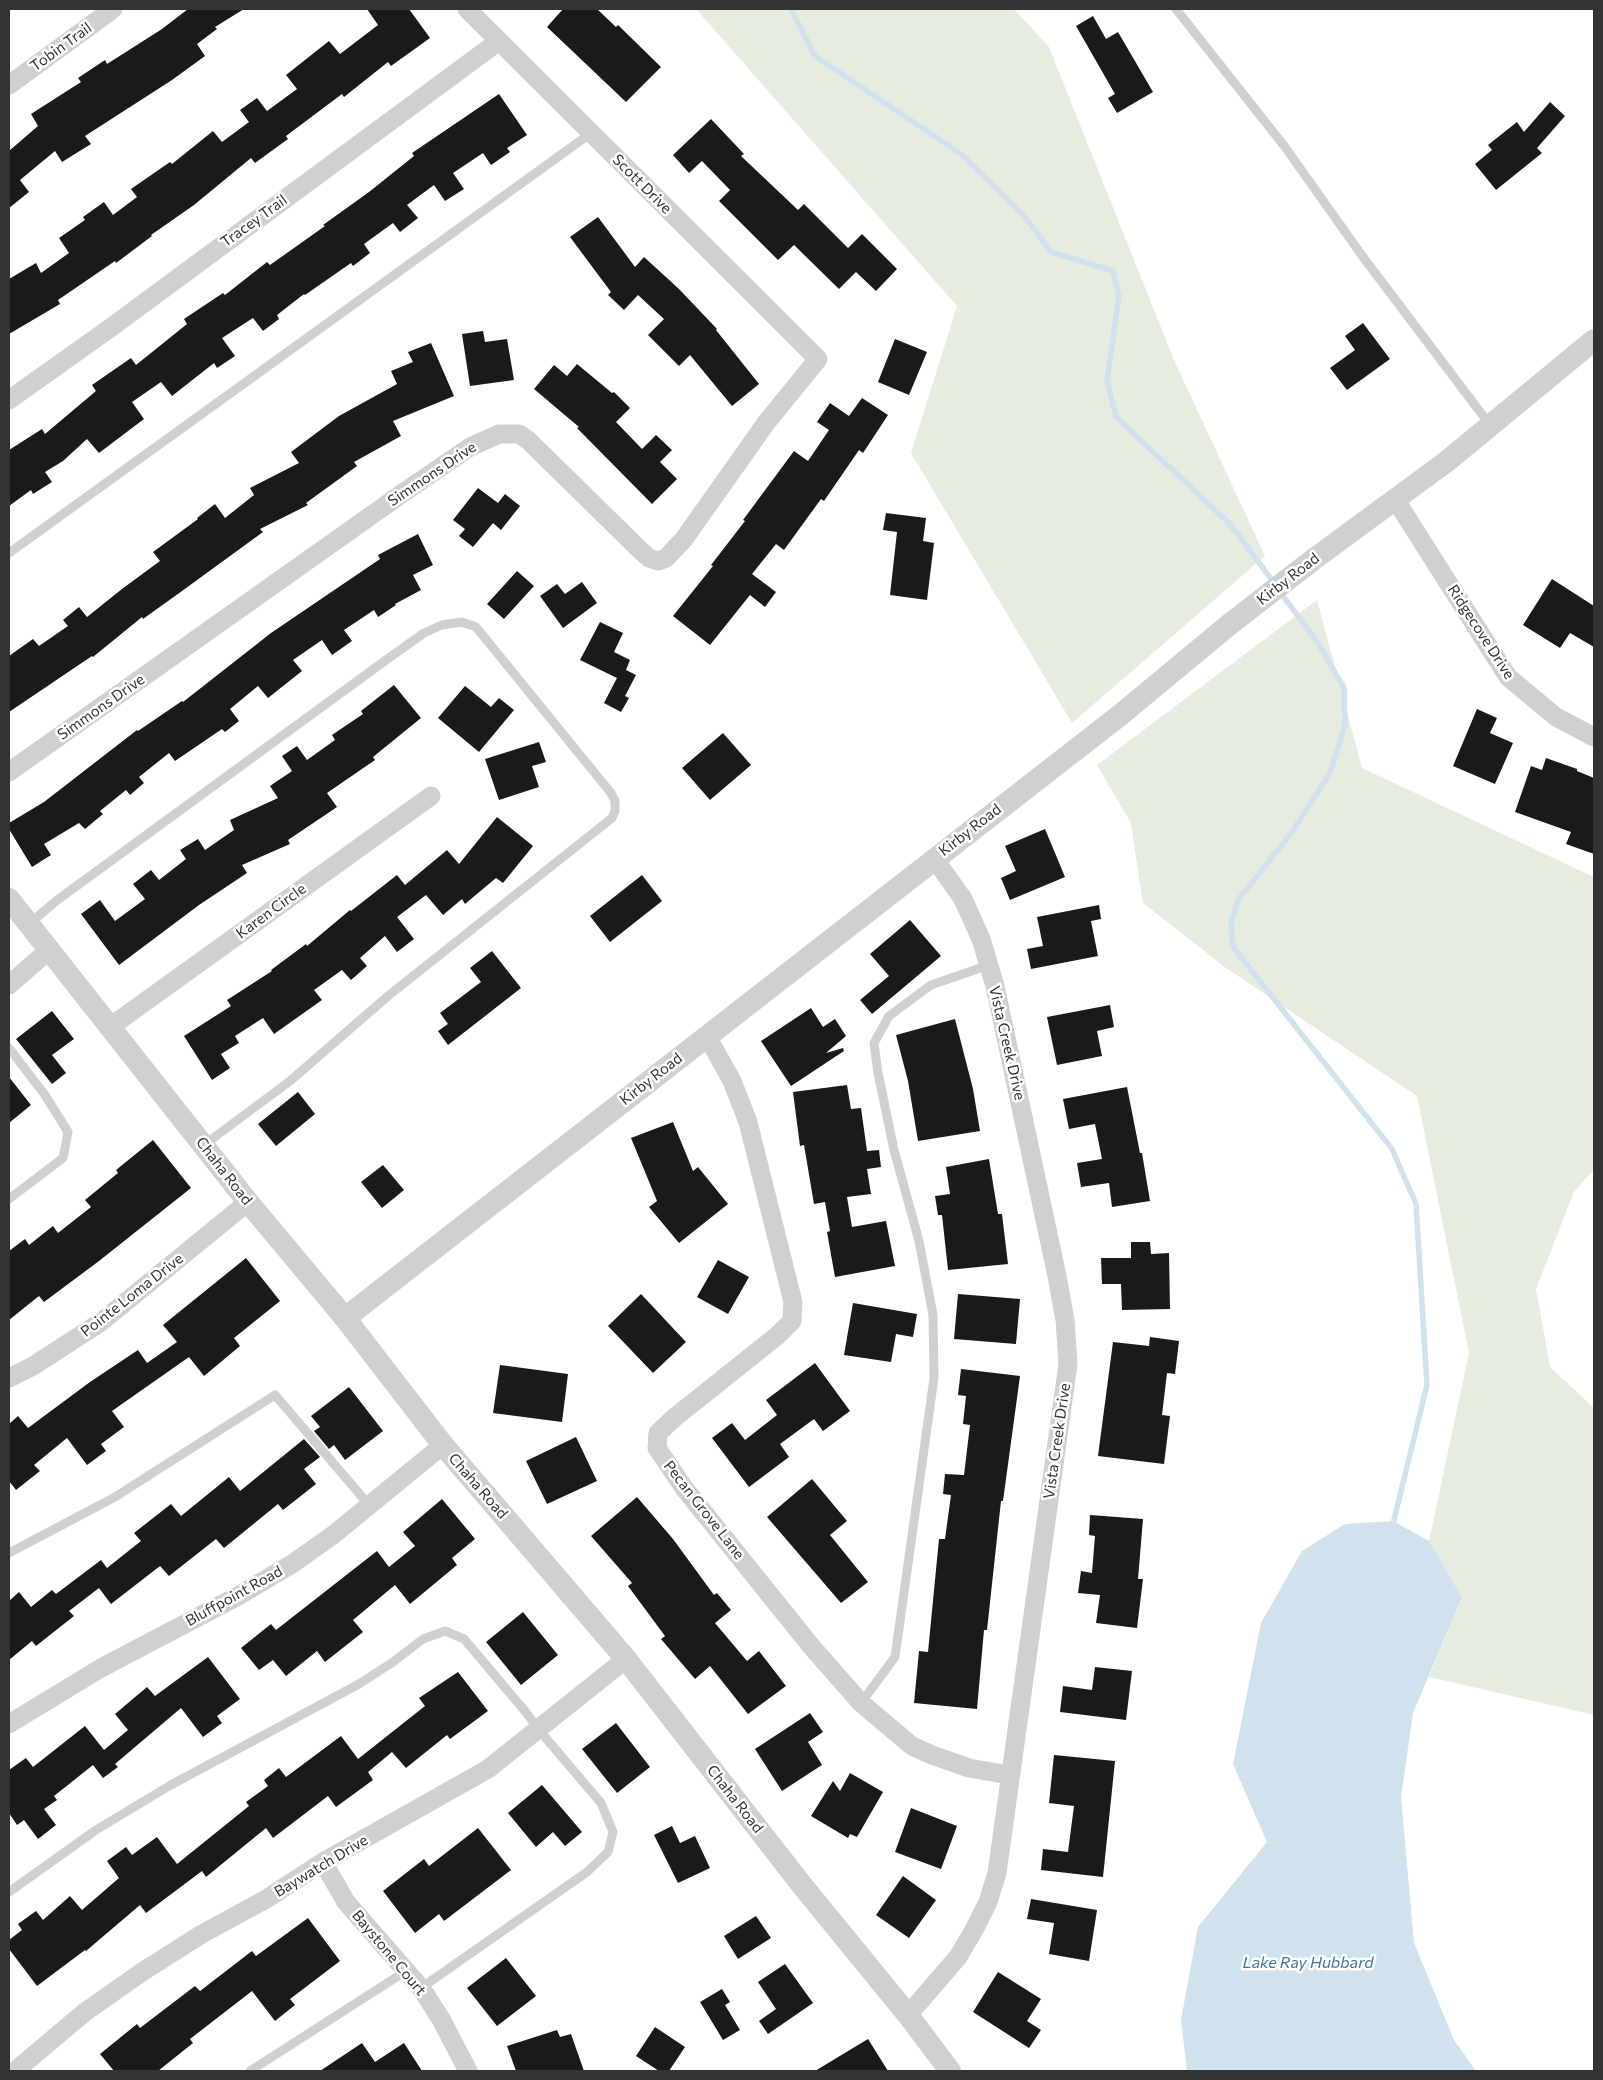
<!DOCTYPE html>
<html>
<head>
<meta charset="utf-8">
<style>
	body { margin:0 }
	#map { position:relative; width:1603px; height:2080px; overflow:hidden; background:#fff; font-family:Commissioner,sans-serif }
	canvas { display:block }
	.frame { position:absolute; inset:0; border:10px solid #333; pointer-events:none }
</style>
</head>
<body>
<div id="map">
<canvas width="1603" height="2080"></canvas>
<div class="frame"></div>
</div>
<script>
const context = document.querySelector('canvas').getContext('2d');
context.lineJoin = 'round';
function fill(path, color) { context.fillStyle = color; context.fill(path, 'evenodd'); }
const poly = rows => new Path2D(rows.map(r => 'M' + r).join(''));
function stroke(path, color, width, dash) { context.strokeStyle = color; context.lineWidth = width; context.lineCap = dash ? 'butt' : 'round'; context.setLineDash(dash || []); context.stroke(path); }
function drawText(font, color, halo, rows, align = 'center') {
  context.font = font + ' Commissioner,sans-serif'; context.lineWidth = 5; context.setLineDash([]); context.textBaseline = 'middle'; context.strokeStyle = halo; context.fillStyle = color; for (const [text, x, y, turn = 0] of rows) {
    context.save(); context.translate(x, y); context.rotate((+turn || 0) * Math.PI / 180); context.textAlign = isNaN(turn) ? turn : align; if (halo) context.strokeText(text, 0, 0); context.fillText(text, 0, 0); context.restore();
  }
}
fill(poly([
	[696,9,1014,9,1049,47,1174,360,1265,556,1072,723,911,453,957,306],
	[1317,600,1362,768,1594,877,1594,1169,1574,1192,1536,1289,1550,1367,1594,1408,1594,1715,1429,1677,1462,1597,1429,1541,1469,1353,1417,1096,1226,968,1143,903,1131,823,1097,765]
]), '#e6ecdf');
fill(poly([
	[1393,1521,1429,1541,1462,1597,1413,1713,1401,1797,1414,1943,1454,2040,1476,2071,1187,2071,1181,2020,1198,1927,1267,1842,1233,1764,1261,1623,1302,1551,1345,1524]
]), '#cfe2ee');
stroke(poly([
	[791,9,815,56,961,154,1025,217,1051,252,1113,271,1119,296,1107,381,1116,417,1230,524,1275,584],
	[1280,592,1318,643,1344,688,1345,725,1330,773,1292,832,1238,900,1231,922,1233,947,1392,1149,1416,1204,1427,1385,1392,1528]
]), '#cfe2ee', 5.5);
fill(poly([
	[188,9,244,9,215,27,217,29,197,44,205,56,172,80,85,136,91,144,62,162,55,151,20,180,29,192,9,208,9,151,38,126,31,114,81,82,78,78,105,60,107,64,162,29],
	[367,9,409,9,430,38,391,66,388,62,344,97,342,94,286,136,288,139,255,163,251,158,194,205,151,235,152,236,116,263,115,261,58,300,60,304,9,334,9,279,36,263,41,273,69,253,59,238,85,220,83,217,104,202,113,215,137,197,131,189,170,162,172,164,213,131,222,142,249,122,240,110,257,98,267,111,297,89,286,75,329,41,340,54,378,25],
	[563,9,597,9,616,27,618,25,661,67,626,102,547,27],
	[1093,16,1106,39,1118,32,1153,92,1117,113,1108,98,1115,94,1076,26],
	[499,94,527,135,507,148,510,152,491,165,483,153,453,173,464,189,445,201,434,185,407,205,418,218,400,232,393,223,364,244,370,253,353,266,351,263,305,295,304,294,277,315,279,319,263,331,253,318,222,338,235,356,217,368,214,363,172,396,161,382,132,402,144,419,99,453,87,439,63,461,45,472,52,482,33,494,31,490,9,506,9,450,42,429,45,434,96,391,92,385,131,358,136,365,187,324,184,319,223,293,225,295,267,262,270,265,325,226,323,225,369,192,414,156,412,153],
	[1550,102,1565,116,1537,148,1542,153,1496,190,1475,164,1492,150,1488,145,1517,122,1524,132],
	[711,119,744,154,741,156,798,210,804,204,848,248,862,234,897,269,876,291,856,272,839,289,794,245,778,260,719,201,730,190,702,161,689,173,673,155],
	[598,217,635,267,644,257,679,289,717,329,716,330,759,384,732,406,690,355,679,366,648,335,664,319,638,295,624,310,608,295,611,292,570,237],
	[1363,323,1390,359,1347,390,1330,368,1355,350,1345,336],
	[483,331,485,342,507,339,514,380,470,386,462,334],
	[895,339,927,352,909,395,878,382],
	[431,343,454,396,393,421,401,436,354,462,357,466,306,503,308,505,260,529,263,532,182,591,143,619,142,617,93,657,92,656,9,712,9,656,33,639,39,646,68,626,63,620,79,607,87,617,122,589,160,561,153,552,198,519,197,518,215,504,225,518,254,495,250,488,299,463,291,452,339,416,397,384,391,371,413,362,408,352],
	[577,364,612,393,614,392,630,408,616,422,642,449,656,435,672,450,660,462,677,479,652,504,577,428,579,427,534,389,554,365,567,376],
	[862,398,888,415,863,453,859,450,824,501,821,499,784,550,776,544,752,574,776,592,765,607,750,595,710,645,673,616,713,566,711,565,745,521,743,520,794,451,808,461,829,430,817,422,830,403,849,416],
	[478,488,498,503,505,494,520,506,501,530,493,523,473,547,459,536,465,529,453,520],
	[886,513,926,518,923,541,934,543,927,600,890,595,897,532,883,530],
	[418,534,433,565,413,575,421,590,395,604,396,605,378,617,374,610,344,630,352,641,332,655,322,640,293,660,302,671,268,698,258,686,230,709,239,721,225,732,222,729,175,761,169,753,139,777,144,783,130,795,126,790,100,811,103,814,85,829,79,823,44,844,51,855,32,867,9,829,9,823,44,802,137,730,138,731,182,701,183,702,271,633,380,559,378,555],
	[517,571,534,586,504,619,487,604],
	[1552,579,1594,606,1594,647,1570,633,1560,648,1523,625],
	[582,582,597,603,563,628,540,596,557,584,565,594],
	[600,622,623,633,614,652,630,660,626,670,636,675,625,696,629,698,621,712,604,703,617,678,580,660],
	[394,685,421,718,373,757,375,760,327,793,337,807,288,840,290,844,242,865,247,873,199,905,119,965,81,914,100,900,115,921,145,899,133,884,151,870,159,880,186,859,180,850,198,839,205,850,234,830,230,820,278,798,270,786,292,771,282,756,297,746,307,760,335,740,332,735,363,714,361,711],
	[465,686,491,707,499,698,514,710,479,752,438,718],
	[1477,709,1497,718,1490,733,1513,743,1495,784,1453,766],
	[723,733,751,765,710,800,682,768],
	[539,742,546,762,532,766,539,787,499,800,485,759],
	[1546,758,1577,769,1577,771,1594,778,1594,854,1566,844,1571,832,1515,812,1531,766,1542,770],
	[497,817,533,846,503,883,496,878,465,904,462,899,443,915,426,895,397,917,414,939,397,952,385,936,360,958,367,966,351,980,342,970,314,990,322,1000,274,1034,263,1018,235,1036,239,1043,221,1054,230,1068,212,1080,184,1036,231,1006,227,1000,272,971,271,970,306,944,307,946,350,910,351,911,397,875,405,885,447,850,459,864],
	[1045,829,1065,877,1010,900,1001,878,1016,871,1005,846],
	[642,875,662,901,610,942,590,916],
	[1099,905,1101,919,1091,921,1098,956,1031,969,1027,949,1043,946,1037,917],
	[910,920,941,956,872,1014,860,1000,889,976,870,954],
	[492,951,521,988,448,1045,438,1031,448,1024,440,1013,481,982,470,968],
	[1110,1005,1114,1027,1097,1031,1102,1056,1057,1065,1047,1017],
	[811,1008,823,1027,835,1019,846,1036,826,1053,843,1048,844,1051,791,1086,761,1041],
	[52,1011,74,1039,52,1055,66,1073,52,1084,16,1039],
	[955,1019,973,1089,980,1131,918,1141,908,1081,896,1035],
	[9,1077,31,1105,9,1123],
	[847,1085,851,1109,861,1108,867,1151,879,1150,881,1167,867,1169,871,1194,847,1197,852,1227,886,1221,895,1266,835,1277,827,1232,830,1231,825,1202,814,1204,804,1145,800,1146,793,1092],
	[1127,1087,1140,1153,1142,1153,1150,1201,1112,1207,1109,1183,1081,1187,1077,1163,1102,1159,1095,1124,1069,1129,1063,1099],
	[298,1092,315,1114,276,1146,258,1124],
	[673,1122,693,1171,698,1167,728,1204,679,1243,649,1207,657,1201,631,1138],
	[153,1140,191,1188,99,1261,44,1302,39,1296,9,1320,9,1251,25,1239,29,1245,53,1226,58,1233,91,1207,85,1200,118,1173,116,1170],
	[989,1159,998,1214,1002,1214,1008,1264,948,1270,942,1215,938,1215,935,1196,950,1194,946,1167],
	[383,1165,404,1190,382,1208,361,1182],
	[1131,1242,1150,1242,1151,1254,1169,1253,1170,1309,1122,1310,1121,1284,1102,1284,1101,1258,1131,1258],
	[246,1258,280,1301,234,1338,240,1346,204,1376,189,1357,112,1411,124,1427,101,1444,106,1451,87,1465,67,1438,34,1465,40,1471,16,1490,9,1481,9,1424,18,1416,28,1428,90,1382,138,1350,147,1363,177,1342,163,1325],
	[718,1260,749,1277,728,1314,697,1297],
	[641,1294,686,1342,653,1373,608,1326],
	[958,1294,1020,1299,1016,1344,954,1339],
	[853,1303,917,1314,913,1337,896,1334,891,1362,844,1355],
	[1150,1337,1179,1341,1175,1374,1167,1373,1162,1415,1170,1416,1164,1464,1098,1456,1113,1342,1149,1346],
	[815,1363,850,1411,823,1431,814,1419,780,1444,789,1457,749,1487,712,1438,732,1423,745,1440,777,1415,766,1400],
	[500,1365,568,1374,562,1422,493,1413],
	[961,1369,1020,1376,1003,1501,1001,1501,987,1630,984,1630,977,1709,914,1703,919,1651,928,1652,939,1539,945,1539,951,1495,943,1494,945,1474,964,1475,970,1425,963,1424,966,1396,958,1395],
	[349,1387,383,1431,345,1460,334,1445,329,1449,314,1431,320,1427,311,1416],
	[576,1437,597,1481,547,1504,526,1461],
	[304,1439,320,1457,304,1469,316,1484,283,1510,278,1504,224,1548,216,1539,169,1576,160,1566,111,1604,99,1588,69,1611,74,1616,36,1646,32,1641,9,1660,9,1601,19,1592,31,1607,52,1590,56,1594,101,1560,107,1568,141,1541,134,1533,171,1504,181,1516,229,1477,240,1491],
	[812,1479,847,1521,830,1535,868,1582,841,1603,767,1517],
	[637,1497,673,1539,714,1595,717,1593,731,1610,715,1623,747,1661,759,1651,786,1686,748,1714,710,1666,695,1679,661,1639,665,1636,628,1586,632,1583,591,1536],
	[442,1499,475,1539,452,1558,457,1565,410,1604,395,1585,353,1620,363,1632,325,1662,317,1651,286,1676,273,1660,259,1670,241,1648,271,1624,276,1630,377,1551,389,1567,415,1546,403,1532],
	[1090,1515,1143,1519,1138,1579,1143,1579,1137,1628,1096,1623,1100,1595,1078,1593,1081,1571,1092,1573,1095,1536,1089,1535],
	[523,1612,558,1655,521,1685,486,1642],
	[208,1657,240,1699,217,1716,222,1723,203,1737,181,1708,115,1764,118,1767,103,1778,93,1765,54,1796,57,1800,44,1809,56,1825,38,1839,24,1820,17,1825,9,1813,9,1770,26,1758,33,1767,85,1726,104,1750,128,1730,115,1714,147,1687,155,1696],
	[1095,1667,1132,1671,1126,1720,1060,1712,1063,1686,1092,1690],
	[458,1672,488,1711,450,1739,447,1735,406,1768,392,1752,368,1772,373,1780,336,1807,328,1796,273,1838,266,1828,206,1877,202,1871,146,1913,140,1905,86,1951,85,1950,37,1986,9,1949,9,1940,22,1930,18,1924,36,1911,43,1920,70,1896,82,1910,119,1878,107,1861,126,1847,132,1855,157,1837,177,1864,249,1806,246,1802,268,1786,264,1780,279,1768,286,1777,341,1736,358,1759,425,1706,419,1698],
	[810,1713,823,1732,808,1742,822,1765,782,1791,755,1749],
	[616,1723,650,1767,617,1793,582,1749],
	[1054,1755,1115,1761,1103,1877,1041,1870,1043,1849,1068,1852,1074,1806,1049,1803],
	[850,1773,883,1792,857,1837,850,1834,848,1838,811,1816,833,1781,840,1791],
	[542,1785,582,1832,565,1846,553,1832,536,1847,508,1813],
	[911,1808,957,1826,941,1869,895,1852],
	[672,1826,680,1843,695,1836,710,1868,678,1883,654,1835],
	[478,1828,511,1870,444,1921,439,1914,415,1933,383,1891,424,1859,429,1866],
	[903,1876,936,1900,909,1938,876,1915],
	[1031,1899,1097,1910,1089,1961,1049,1954,1054,1923,1027,1919],
	[756,1916,771,1938,738,1959,724,1936],
	[308,1918,340,1961,290,1999,295,2005,275,2021,252,1991,190,2039,193,2043,158,2071,114,2071,100,2054,137,2024,140,2028,195,1986,200,1991,252,1951,256,1956],
	[506,1958,536,1996,497,2026,467,1988],
	[785,1964,813,2003,768,2034,759,2021,776,2009,758,1982],
	[998,1972,1041,1999,1027,2021,1041,2030,1029,2048,973,2012],
	[722,1989,730,2002,725,2005,740,2030,723,2040,700,2002],
	[655,2027,685,2047,669,2071,659,2071,636,2056],
	[557,2030,560,2037,571,2034,584,2071,516,2071,507,2046],
	[868,2039,888,2071,815,2071],
	[362,2043,375,2062,404,2043,422,2071,320,2071]
]), '#1a1a1a');
stroke(poly([
	[1176,9,1285,147,1363,257,1490,425],
	[9,553,591,133],
	[29,924,56,901,386,660,424,633,442,625,462,622,476,627,611,793,615,801,615,811,612,818,388,996,290,1081,204,1145],
	[9,1048,45,1095,68,1132,63,1158,9,1199],
	[9,1553,115,1497,275,1395,369,1505],
	[861,1703,895,1657,934,1378,933,1315,919,1241,894,1150,878,1073,874,1043,889,1016,931,985,989,965],
	[9,1892,96,1830,169,1786,359,1684,393,1662,423,1639,445,1631,464,1639,525,1711,539,1730,601,1803,613,1832,608,1852,587,1872,421,1988],
	[250,2071,406,1971]
]), '#d0d0d0', 9);
stroke(poly([
	[9,85,113,9],
	[9,400,113,326,499,41],
	[1395,499,1508,677,1556,717,1594,737],
	[9,772,400,495,470,447,499,434,519,434,528,440,640,550,649,558,658,561,666,558,684,539,766,423,818,359,467,9],
	[9,985,49,950],
	[110,1027,431,796],
	[707,1036,732,1081,748,1122,793,1302,792,1321,778,1335,674,1418,658,1433,657,1448,684,1488,811,1646,861,1703,912,1746,932,1755,969,1768,1009,1775],
	[9,1378,33,1366,101,1322,248,1202],
	[9,1724,101,1668,238,1596,292,1564,333,1535,443,1445],
	[323,1862,346,1902,421,1988,441,2019,468,2071],
	[908,2015,958,1957,974,1930,988,1902,997,1873,1068,1364,1065,1320,1057,1276,995,986,981,939,963,899,934,858],
	[15,2071,85,2012,142,1972,202,1934,268,1898,323,1862,488,1769,626,1659]
]), '#d0d0d0', 19);
stroke(poly([
	[9,899,248,1202,345,1318,443,1445,626,1659,801,1884,908,2015,950,2071],
	[345,1318,1119,716,1230,624,1314,559,1446,462,1594,340]
]), '#d0d0d0', 22);
drawText('15px', '#333', '#fff', [
	["Tobin Trail",61,47,-36],
	["Scott Drive",642,184,45],
	["Tracey Trail",254,221,-36],
	["Simmons Drive",432,474,-34],
	["Kirby Road",1288,579,-38],
	["Ridgecove Drive",1481,632,57],
	["Simmons Drive",101,707,-35],
	["Kirby Road",970,830,-38],
	["Karen Circle",271,911,-36],
	["Vista Creek Drive",1007,1043,77],
	["Kirby Road",651,1079,-38],
	["Chaha Road",224,1171,52],
	["Pointe Loma Drive",132,1295,-38],
	["Vista Creek Drive",1057,1441,-82],
	["Chaha Road",478,1486,49],
	["Pecan Grove Lane",704,1510,52],
	["Bluffpoint Road",234,1596,-29],
	["Chaha Road",735,1799,52],
	["Baywatch Drive",321,1866,-31],
	["Baystone Court",389,1953,50]
]);
drawText('italic 16px', '#3f7597', '#fff', [
	["Lake Ray Hubbard",1308,1963]
]);
</script>
</body>
</html>
